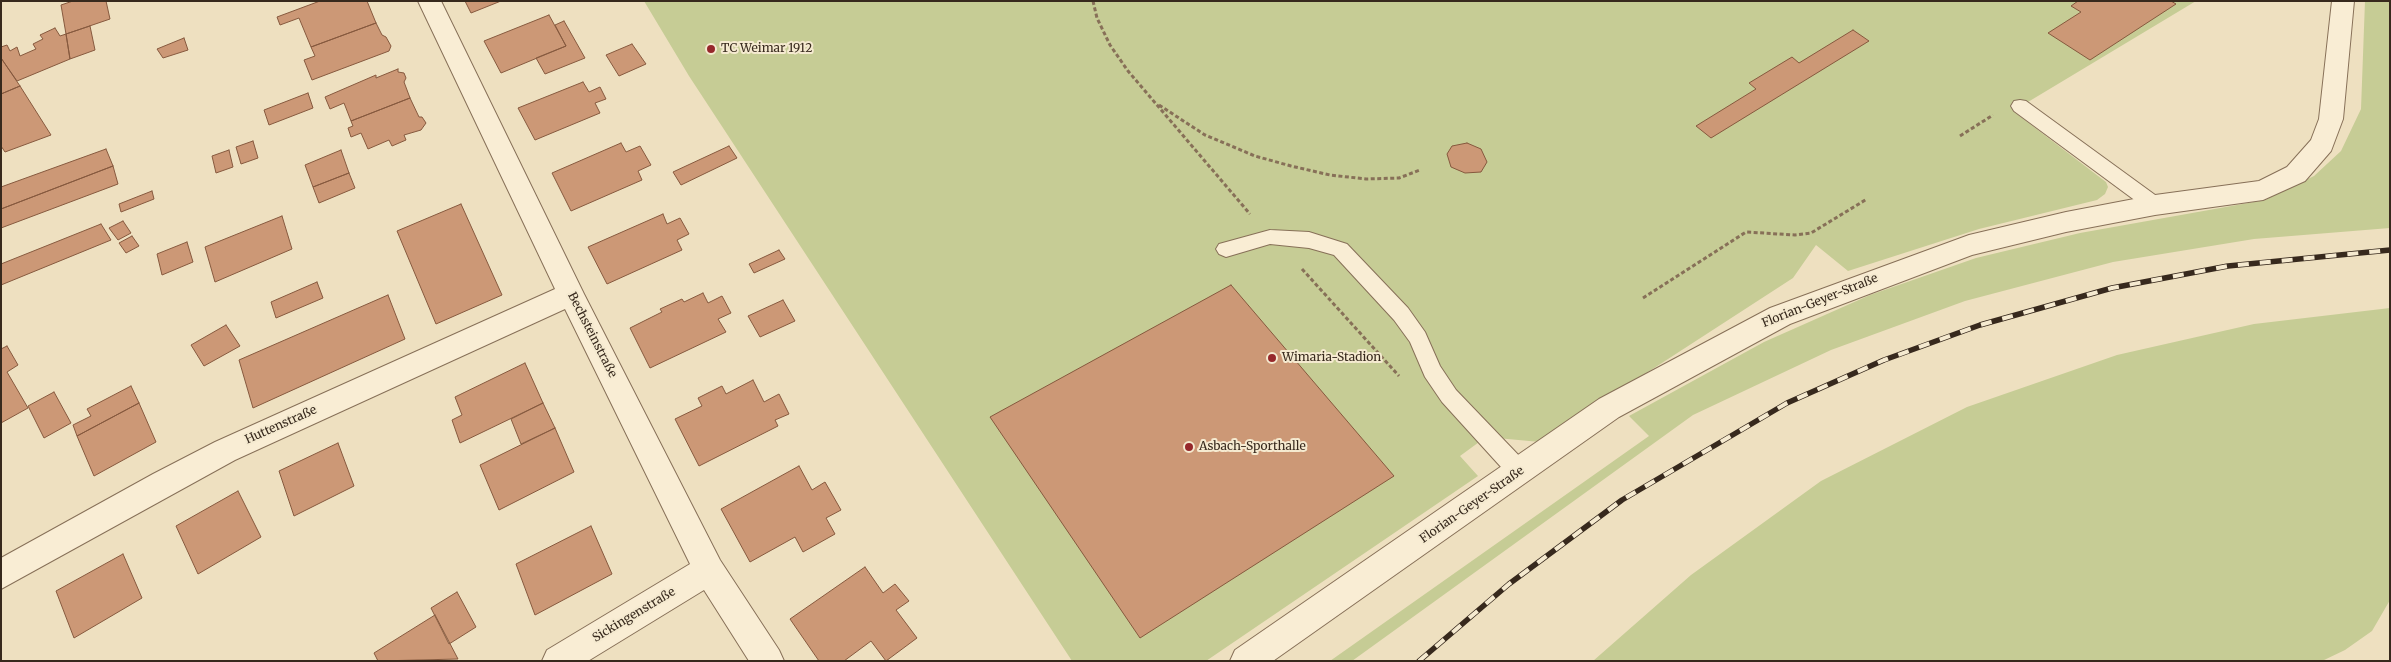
<!DOCTYPE html>
<html>
<head>
<meta charset="utf-8">
<style>
	body { margin:0 }
	#map { position:relative; width:2391px; height:662px; overflow:hidden; background:#eee0c0; font-family:Merriweather,serif }
	canvas { display:block }
	.frame { position:absolute; inset:0; border:2px solid #37291d; pointer-events:none }
</style>
</head>
<body>
<div id="map">
<canvas width="2391" height="662"></canvas>
<div class="frame"></div>
</div>
<script>
const context = document.querySelector('canvas').getContext('2d');
context.lineJoin = 'round';
function fill(path, color) { context.fillStyle = color; context.fill(path, 'evenodd'); }
const poly = rows => new Path2D(rows.map(r => 'M' + r).join(''));
function stroke(path, color, width, dash) { context.strokeStyle = color; context.lineWidth = width; context.lineCap = dash ? 'butt' : 'round'; context.setLineDash(dash || []); context.stroke(path); }
function drawText(font, color, halo, rows, align = 'center') {
  context.font = font + ' Merriweather,serif'; context.lineWidth = 4; context.setLineDash([]); context.textBaseline = 'middle'; context.strokeStyle = halo; context.fillStyle = color; for (const [text, x, y, turn = 0] of rows) {
    context.save(); context.translate(x, y); context.rotate((+turn || 0) * Math.PI / 180); context.textAlign = isNaN(turn) ? turn : align; if (halo) context.strokeText(text, 0, 0); context.fillText(text, 0, 0); context.restore();
  }
}
fill(poly([
	[644,1,2196,1,2013,111,2106,182,2108,187,2105,194,2097,200,1979,229,1848,271,1816,245,1793,278,1540,442,1486,437,1460,456,1478,476,1206,661,1072,661,689,76],
	[2365,1,2390,1,2390,228,2254,239,2113,262,1965,301,1831,350,1693,415,1352,661,1330,661,1649,436,1629,416,1764,342,1870,295,1976,258,2080,233,2265,200,2314,176,2341,151,2361,109],
	[2390,308,2390,600,2372,631,2345,650,2322,661,1593,661,1691,575,1821,481,1967,407,2117,355,2254,324]
]), '#c6cc95');
const building = poly([
	[73,1,106,1,110,19,66,34,61,5,73,1],
	[320,1,367,1,376,23,311,47,299,18,280,25,277,17,320,1],
	[465,1,501,1,471,13,465,1],
	[2078,1,2171,1,2176,4,2090,60,2048,33,2081,12,2071,6,2078,1],
	[549,15,566,46,501,73,484,41,549,15],
	[564,21,585,58,545,74,536,58,566,46,555,25,564,21],
	[376,23,382,35,386,37,391,46,389,51,312,80,304,60,315,56,311,47,376,23],
	[90,26,95,50,70,59,66,34,90,26],
	[55,28,60,36,66,34,70,59,17,81,1,58,1,47,7,45,10,51,17,47,20,56,36,49,33,44,43,39,40,35,55,28],
	[1853,30,1869,41,1711,138,1696,126,1756,89,1749,83,1792,57,1799,63,1853,30],
	[184,38,188,50,163,58,157,49,184,38],
	[632,44,646,64,619,76,606,55,632,44],
	[1,58,20,86,1,94,1,58],
	[398,69,398,72,404,73,406,78,404,82,410,98,351,121,344,103,330,109,325,97,376,75,376,78,398,69],
	[583,82,589,92,600,87,606,99,595,103,600,113,535,140,518,108,583,82],
	[20,86,51,135,5,152,1,146,1,94,20,86],
	[308,93,313,108,269,125,264,110,308,93],
	[410,98,419,117,422,117,426,123,421,130,404,135,406,140,392,146,389,140,368,149,361,133,351,137,348,128,353,126,351,121,410,98],
	[253,141,258,158,241,164,236,147,253,141],
	[621,143,626,152,640,146,651,165,638,171,642,180,571,211,552,173,621,143],
	[1467,143,1481,149,1487,162,1481,172,1465,173,1451,167,1447,154,1452,146,1467,143],
	[729,146,737,158,681,185,673,172,729,146],
	[106,149,113,166,1,209,1,187,106,149],
	[229,150,233,167,216,173,212,156,229,150],
	[341,150,349,173,313,187,305,165,341,150],
	[113,166,118,184,1,228,1,209,113,166],
	[349,173,355,188,319,203,313,187,349,173],
	[152,191,154,199,121,212,119,204,152,191],
	[461,204,502,295,436,324,397,231,461,204],
	[663,214,667,224,680,218,689,234,677,240,682,250,607,284,588,247,663,214],
	[282,216,292,249,215,282,205,247,282,216],
	[123,221,131,233,118,240,109,228,123,221],
	[101,224,111,240,1,285,1,264,101,224],
	[132,236,139,246,126,253,119,243,132,236],
	[187,242,193,262,162,275,157,254,187,242],
	[779,250,785,259,754,273,749,264,779,250],
	[317,282,323,298,276,318,271,302,317,282],
	[1231,285,1394,476,1140,638,990,417,1231,285],
	[703,293,708,303,722,296,731,313,718,319,726,332,650,368,630,328,662,312,660,309,682,299,684,302,703,293],
	[388,295,405,339,253,408,239,360,388,295],
	[783,300,795,321,760,337,748,316,783,300],
	[226,325,240,346,204,366,191,345,226,325],
	[7,346,18,365,7,372,28,408,1,423,1,349,7,346],
	[525,363,543,403,460,443,452,420,462,415,455,397,525,363],
	[753,380,764,402,779,394,789,414,775,420,778,426,699,466,675,419,702,406,698,398,722,386,726,394,753,380],
	[131,386,139,403,77,436,73,425,91,416,87,409,131,386],
	[54,392,71,423,44,438,28,406,54,392],
	[139,403,156,442,94,476,77,436,139,403],
	[543,403,555,428,521,444,511,419,543,403],
	[555,428,574,472,499,510,480,465,555,428],
	[338,443,354,486,294,516,279,471,338,443],
	[799,466,812,490,825,482,841,510,826,518,835,534,803,552,795,537,750,562,721,509,799,466],
	[238,491,261,537,198,574,176,526,238,491],
	[591,526,612,574,535,615,516,564,591,526],
	[123,554,142,598,74,638,56,591,123,554],
	[865,567,883,593,895,584,909,601,896,610,917,638,886,661,871,641,844,661,819,661,790,619,865,567],
	[457,592,476,627,449,644,431,608,457,592],
	[435,615,458,659,378,661,374,653,435,615]
]);
fill(building, '#cc9876');
stroke(building, '#86593e', 1);
const lane = poly([
	[2020,100,2026,101,2162,200,2164,205,2162,210,2155,212,2148,210,2014,111,2011,106,2014,101,2020,100],
	[1270,230,1309,232,1347,244,1408,308,1425,332,1440,366,1456,390,1527,464,1530,471,1527,478,1519,481,1511,478,1442,402,1425,377,1410,342,1394,320,1334,255,1309,248,1270,244,1226,257,1219,254,1216,249,1219,244,1270,230]
]);
const street = poly([
	[418,1,441,1,584,294,720,560,779,650,784,661,749,661,704,590,588,661,542,661,547,650,690,564,565,309,235,460,1,589,1,558,153,474,215,442,555,289,418,1],
	[2332,1,2354,1,2343,119,2331,151,2305,181,2263,200,2155,215,2066,232,1972,255,1790,324,1619,417,1273,661,1230,661,1235,650,1599,399,1770,308,1969,235,2066,212,2155,195,2259,181,2287,167,2311,140,2319,119,2332,1]
]);
stroke(lane, '#877058', 2);
stroke(street, '#877058', 2);
stroke(poly([
	[1093,1,1097,18,1110,45,1128,71,1250,214],
	[1159,105,1205,135,1255,156,1291,166,1330,175,1366,179,1399,178,1420,170],
	[1960,136,1993,115],
	[1302,269,1399,376],
	[1643,298,1746,232,1795,235,1811,233,1867,199]
]), '#877058', 3, [4, 2.5]);
fill(lane, '#f9edd4');
fill(street, '#f9edd4');
const rail = poly([
	[1419,661,1509,584,1622,500,1787,403,1884,360,1980,325,2112,288,2228,266,2390,250]
]);
stroke(rail, '#37291d', 5.5);
stroke(rail, '#f5ead0', 4, [11]);
for (const [x, y, r, color] of [
	[711,49,5,"#96282b"],
	[1272,358,5,"#96282b"],
	[1189,447,5,"#96282b"]
]) { const dot = new Path2D(); dot.arc(x, y, r, 0, 2 * Math.PI); context.fillStyle = color; context.fill(dot); stroke(dot, '#f5ead0', 2); }
drawText('12px', '#37291d', '#f5ead0', [
	["TC Weimar 1912",721,49],
	["Wimaria-Stadion",1282,358],
	["Asbach-Sporthalle",1199,447]
], 'left');
drawText('12px', '#37291d', '#f5ead0', [
	["Florian-Geyer-Straße",1820,301,-22],
	["Bechsteinstraße",592,335,63],
	["Huttenstraße",281,425,-24],
	["Florian-Geyer-Straße",1472,505,-35],
	["Sickingenstraße",634,615,-31]
]);
</script>
</body>
</html>
